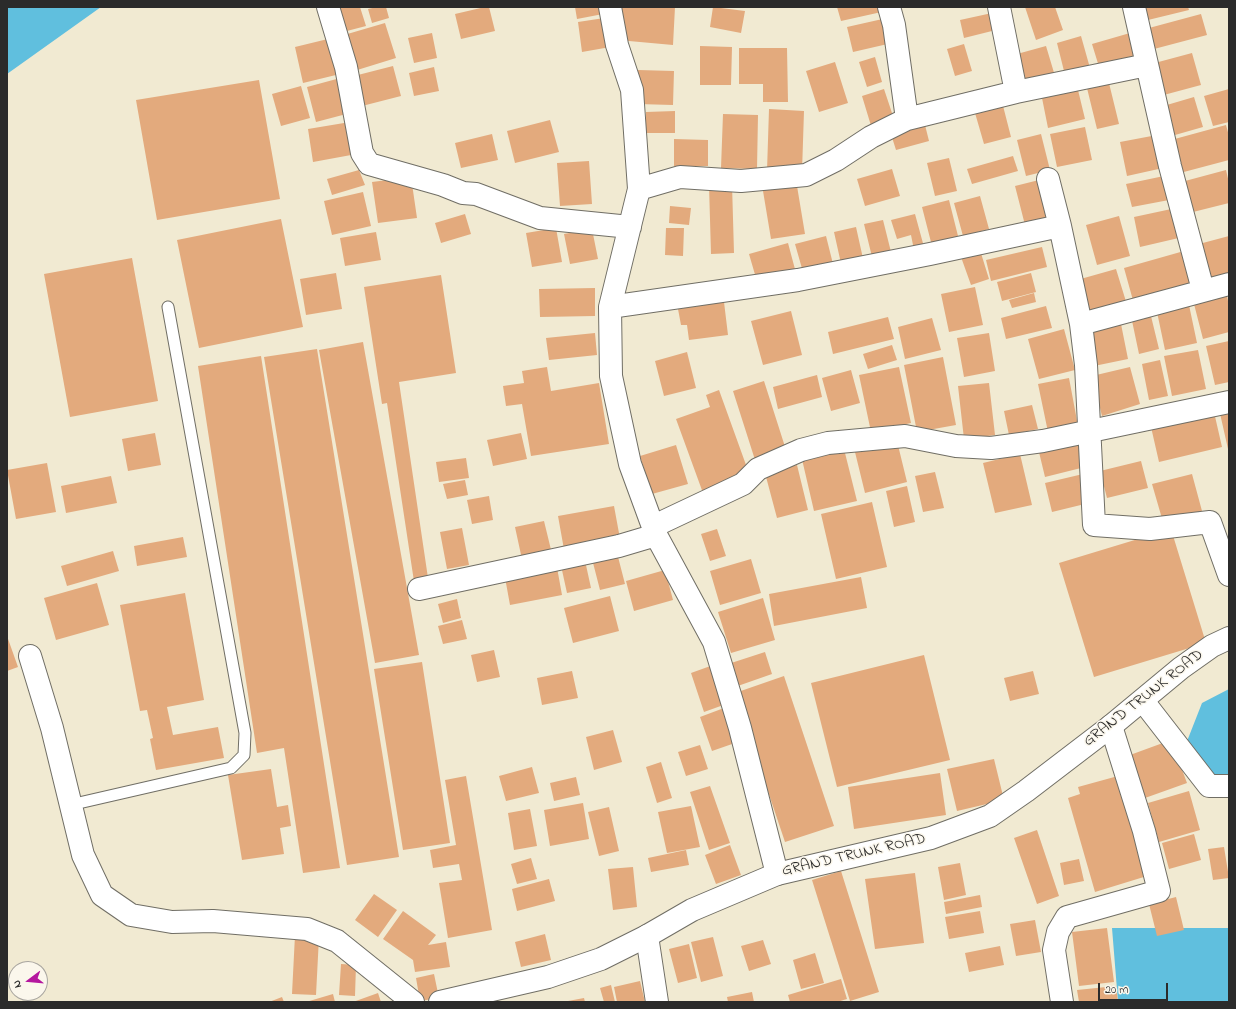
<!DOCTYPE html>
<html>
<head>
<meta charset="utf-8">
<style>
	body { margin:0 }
	#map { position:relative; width:1236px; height:1009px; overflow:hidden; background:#f1ead2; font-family:"Indie Flower",sans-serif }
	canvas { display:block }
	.frame { position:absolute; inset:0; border:8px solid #2b2b2b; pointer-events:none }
	.north { position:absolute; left:8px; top:961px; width:40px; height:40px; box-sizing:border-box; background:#fbf7ec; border:1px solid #a8a59f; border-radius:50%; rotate:254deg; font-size:11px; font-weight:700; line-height:16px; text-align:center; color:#2b2b2b }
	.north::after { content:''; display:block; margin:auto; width:14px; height:18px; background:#b5179e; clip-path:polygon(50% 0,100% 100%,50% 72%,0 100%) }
	.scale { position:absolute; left:1098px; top:983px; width:70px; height:18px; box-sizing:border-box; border:2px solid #2b2b2b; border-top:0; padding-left:5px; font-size:12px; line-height:14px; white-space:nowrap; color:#2b2b2b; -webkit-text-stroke:3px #fbf7ec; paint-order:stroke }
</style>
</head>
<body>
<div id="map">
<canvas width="1236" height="1009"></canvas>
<div class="frame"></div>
<div class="north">N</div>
<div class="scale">20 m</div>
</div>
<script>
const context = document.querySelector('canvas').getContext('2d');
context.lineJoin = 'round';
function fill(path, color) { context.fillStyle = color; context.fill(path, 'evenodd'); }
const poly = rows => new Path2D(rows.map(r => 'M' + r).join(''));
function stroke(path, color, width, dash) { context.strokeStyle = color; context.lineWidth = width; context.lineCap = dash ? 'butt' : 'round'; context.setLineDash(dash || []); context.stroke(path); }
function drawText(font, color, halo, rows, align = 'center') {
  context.font = font + ' "Indie Flower",sans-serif'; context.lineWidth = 3; context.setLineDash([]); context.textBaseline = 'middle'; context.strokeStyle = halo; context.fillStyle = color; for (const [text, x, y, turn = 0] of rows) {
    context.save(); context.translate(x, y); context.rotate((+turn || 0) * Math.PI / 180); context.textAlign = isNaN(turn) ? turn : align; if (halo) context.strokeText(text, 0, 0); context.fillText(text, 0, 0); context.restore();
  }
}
fill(poly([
	[7,7,101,7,7,74],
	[1229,689,1229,783,1200,785,1182,754,1202,703],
	[1112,928,1229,928,1229,1002,1118,1002]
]), '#60bfde');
fill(poly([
	[335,7,360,7,366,26,343,32],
	[377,7,386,7,389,18,372,23,368,9],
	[485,7,489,7,495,31,461,39,455,14],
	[575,7,602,7,603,14,577,19],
	[621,7,675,7,673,45,618,40],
	[713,7,745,11,741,33,710,27],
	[837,7,885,7,886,11,841,21],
	[1025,7,1055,7,1063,30,1036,40],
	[1144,7,1188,7,1189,10,1148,20],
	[992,13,996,30,964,38,960,20],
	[1201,14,1207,35,1154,49,1149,28],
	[611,17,616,46,582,52,578,22],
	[887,18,892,43,853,52,847,27],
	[385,23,396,58,354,71,344,35],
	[432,33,437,58,414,63,408,38],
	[1130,33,1138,59,1100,70,1092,44],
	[1081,36,1090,68,1065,75,1057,43],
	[332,38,340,74,303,83,295,47],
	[964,44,972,71,955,76,947,49],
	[700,46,732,47,731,85,700,85],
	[1046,46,1055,76,1026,84,1017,54],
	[739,48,787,48,788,102,763,102,763,84,739,84],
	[1192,53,1201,85,1160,96,1151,64],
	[875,57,882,82,867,87,859,62],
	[835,62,848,103,819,112,806,71],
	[393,66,401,96,362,106,354,76],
	[434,67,439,91,414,96,409,73],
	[638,70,674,71,673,105,637,104],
	[344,77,354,112,316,122,307,87],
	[1108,79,1119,124,1097,129,1086,84],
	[259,80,280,199,157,220,136,100],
	[301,86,310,118,281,126,272,94],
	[884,89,895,122,872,129,862,96],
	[1229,89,1229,122,1213,126,1204,96],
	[1078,90,1085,119,1048,128,1042,98],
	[1194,97,1203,127,1168,137,1160,107],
	[1001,98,1011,137,984,144,973,106],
	[769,109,804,111,802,172,767,171],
	[675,111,675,133,646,133,646,112],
	[723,114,758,115,757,169,721,168],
	[550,120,559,152,515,163,507,131],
	[924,121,929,141,896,150,890,131],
	[350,122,362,153,313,162,308,129],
	[1226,125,1229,136,1229,160,1180,173,1171,140],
	[1085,127,1092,160,1057,167,1050,134],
	[492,134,498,160,461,168,455,143],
	[1041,134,1050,170,1026,176,1017,140],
	[1157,135,1163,168,1127,176,1120,142],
	[674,139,708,140,708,166,674,166],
	[1013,156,1018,171,972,184,967,169],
	[949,158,957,191,935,196,927,163],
	[589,161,592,204,560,206,557,163],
	[892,169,900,196,865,206,857,179],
	[359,170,365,185,332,195,327,179],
	[1226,170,1229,183,1229,203,1193,212,1185,181],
	[1164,176,1169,200,1132,207,1126,184],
	[411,177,417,218,378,223,372,182],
	[1043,179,1053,217,1025,225,1015,186],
	[796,180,805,234,771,239,762,185],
	[732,184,734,253,711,254,709,185],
	[363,192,371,226,332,235,324,201],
	[980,196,989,229,963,236,954,203],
	[949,200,959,240,932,246,922,207],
	[670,206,691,208,689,225,669,223],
	[1176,208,1183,237,1140,247,1134,217],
	[465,214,471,234,441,243,435,223],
	[915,214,924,247,914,250,911,235,897,239,891,220],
	[1119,216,1130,256,1097,265,1086,225],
	[281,219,303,327,199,348,177,240],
	[883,220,892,256,873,261,864,224],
	[856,227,864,263,842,268,834,232],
	[556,228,562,262,532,267,526,233],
	[666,228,684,228,683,256,665,255],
	[592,229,598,259,570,264,564,234],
	[376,232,381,260,345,266,340,238],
	[826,236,833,264,803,272,795,244],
	[1229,236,1229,274,1209,280,1199,244],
	[788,243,796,273,756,278,749,254],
	[1042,247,1047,267,991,281,986,260],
	[980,250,989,279,971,285,961,257],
	[1184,251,1194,287,1134,304,1124,268],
	[132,258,158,401,70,417,44,274],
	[1116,269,1128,308,1089,320,1077,280],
	[336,273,342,309,306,315,300,279],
	[1031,273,1036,292,1002,301,997,282],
	[441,275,456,373,399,382,428,578,415,588,387,403,382,404,364,287],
	[975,287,983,325,949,332,941,294],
	[595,288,595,316,540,317,539,289],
	[1034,293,1036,302,1012,308,1009,300],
	[1227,296,1229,306,1229,332,1203,339,1194,304],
	[724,302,728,335,689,340,687,325,681,325,678,309],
	[1189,305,1197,343,1165,350,1157,312],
	[1046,306,1052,328,1006,339,1001,318],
	[791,311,802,355,763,365,751,321],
	[1150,312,1159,349,1139,354,1131,316],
	[888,317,894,339,833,354,828,332],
	[932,318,941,350,905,359,898,327],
	[1121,324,1128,359,1094,366,1086,331],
	[1064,329,1075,370,1039,379,1028,339],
	[595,333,597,355,549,360,546,338],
	[989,333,995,371,964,377,957,338],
	[1229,341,1229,382,1215,385,1206,346],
	[363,342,419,655,375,663,319,350],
	[892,345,897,360,868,369,863,354],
	[317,349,399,857,347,865,264,357],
	[1198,350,1206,389,1172,396,1164,356],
	[687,352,696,388,664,396,655,361],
	[261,356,340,868,303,873,284,748,257,753,198,366],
	[943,357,956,425,917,432,904,365],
	[1160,360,1168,396,1149,400,1142,364],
	[547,367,551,391,599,383,609,444,531,456,522,404,506,406,503,386,524,383,522,371],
	[899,367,911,423,871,432,859,375],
	[1130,367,1140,404,1102,416,1092,376],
	[851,370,860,403,831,411,822,378],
	[817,375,822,397,778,409,773,387],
	[1069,378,1078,426,1048,432,1038,384],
	[764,381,787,453,756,463,733,391],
	[989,383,995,435,964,439,958,386],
	[719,390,750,476,703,493,676,419,710,407,706,395],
	[1032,405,1038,429,1009,435,1004,411],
	[1229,407,1229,449,1228,449,1219,409],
	[1214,412,1222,447,1159,462,1151,427],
	[155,433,161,465,128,471,122,439],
	[521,433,527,459,493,466,487,440],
	[1082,436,1089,466,1045,477,1038,448],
	[896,437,907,482,865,493,854,448],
	[676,445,688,484,652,494,640,456],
	[843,445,857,501,814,511,801,455],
	[1020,454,1032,505,995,513,983,463],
	[466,458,469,478,439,482,436,462],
	[1141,461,1148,488,1107,498,1100,471],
	[47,463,56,512,16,519,7,470],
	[797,465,808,510,777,518,765,473],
	[935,472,944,508,923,512,915,476],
	[1083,474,1089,503,1052,512,1045,483],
	[1192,474,1202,511,1163,522,1152,484],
	[111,476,117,503,66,513,61,486],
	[465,480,468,495,447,499,443,484],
	[907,486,915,522,894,527,886,491],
	[489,496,493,520,472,524,467,500],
	[872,502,887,567,836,579,821,514],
	[614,506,621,544,565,555,558,516],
	[544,521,553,558,523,564,515,527],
	[462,528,469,565,447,569,440,532],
	[717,529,726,556,710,561,701,534],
	[1171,529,1206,643,1094,677,1059,563],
	[183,537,187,557,137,566,134,546],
	[616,549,625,584,600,590,591,555],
	[113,551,119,571,67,586,61,566],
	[584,556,591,588,567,593,560,561],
	[751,559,761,593,720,605,710,571],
	[556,562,562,595,510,605,504,572],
	[665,570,673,600,634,611,626,581],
	[861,577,867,608,774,626,769,594],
	[97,583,109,625,56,640,44,598],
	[185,593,204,700,167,707,173,735,218,727,224,758,156,770,150,739,153,738,147,710,140,711,120,605],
	[610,596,619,631,573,643,564,608],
	[763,598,775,640,731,653,718,612],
	[457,599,461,618,443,623,438,604],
	[462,620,467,639,443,644,438,626],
	[7,636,18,667,7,671],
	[494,650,500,677,477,682,471,655],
	[765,652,772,674,732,688,725,665],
	[924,655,950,760,837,787,811,683],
	[422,662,450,843,403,850,374,669],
	[716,664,729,703,704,712,691,673],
	[572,671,578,698,542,705,537,678],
	[1033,671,1039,694,1010,701,1004,678],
	[784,676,834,826,785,842,735,693],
	[724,708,735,743,712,751,700,717],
	[613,730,622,762,594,770,586,737],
	[1171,740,1187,783,1145,798,1130,755],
	[700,745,708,769,686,776,678,752],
	[994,759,1004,800,957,811,947,769],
	[661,762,672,798,657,803,646,767],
	[532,767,539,793,506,801,499,776],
	[271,769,277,807,288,805,291,826,280,828,284,854,242,860,228,775],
	[940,773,946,815,854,829,848,787],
	[466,776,492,930,448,938,439,883,462,880,459,864,433,868,430,850,456,845,445,780],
	[1118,776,1147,876,1095,892,1068,798,1080,794,1078,787],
	[576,777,580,795,554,801,550,783],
	[710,786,730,843,709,850,690,792],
	[1189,791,1200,830,1159,842,1148,803],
	[583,803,589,839,550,846,544,810],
	[691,806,700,847,667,853,658,812],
	[609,807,619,851,599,856,588,812],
	[530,809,537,846,514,850,508,813],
	[1037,830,1059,896,1037,904,1014,838],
	[1194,834,1201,860,1169,869,1162,843],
	[730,845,741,875,716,884,705,855],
	[1224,847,1229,878,1213,880,1208,849],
	[686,850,689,865,651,872,648,858],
	[531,858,537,879,517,884,511,864],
	[1079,859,1084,881,1064,885,1060,863],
	[960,863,966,895,944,900,938,867],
	[633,867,637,907,613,910,608,869],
	[841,871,879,992,850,1001,812,880],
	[915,873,924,943,875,949,865,879],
	[549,879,555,901,517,911,512,889],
	[374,894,397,910,378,937,355,920],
	[980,895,982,907,946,914,944,902],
	[1176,897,1184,930,1157,936,1149,904],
	[403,911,436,935,428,945,446,942,450,967,415,972,413,960,383,939],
	[980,911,984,933,949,939,945,917],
	[1035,920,1041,952,1016,956,1010,924],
	[1107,928,1114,982,1079,986,1072,932],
	[545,934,551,960,521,967,515,942],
	[295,935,319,937,316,995,292,994],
	[713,937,723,976,701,982,691,942],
	[763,940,771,964,749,971,741,946],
	[689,944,697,978,678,983,669,949],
	[1000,946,1004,965,969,972,965,953],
	[815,953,824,983,801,989,793,960],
	[341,964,356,965,355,996,339,995],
	[434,974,439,998,420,1001,416,978],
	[841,979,847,999,837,1002,790,1002,788,995],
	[640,981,645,1002,617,1002,614,987],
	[611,985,615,1002,604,1002,600,988],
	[1116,986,1118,1002,1079,1002,1077,990],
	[752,992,754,1002,728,1002,727,997],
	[378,993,381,1002,353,1002],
	[333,994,335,1002,306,1002],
	[282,997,284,1002,269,1002],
	[584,998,585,1002,568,1002,568,1001]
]), '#e3aa7d');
const service = poly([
	[70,805,231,768,244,755,245,733,168,307]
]);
const minor = poly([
	[328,7,346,67,362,153,369,164,443,185,463,193,476,194,540,218,630,227],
	[610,7,617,45,632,90,639,189,610,307,611,376,630,464,656,535,714,642,740,728,777,874],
	[889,7,894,25,907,119],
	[999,7,1016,92],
	[1134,7,1170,166,1203,290],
	[1048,179,1060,226,1081,324,1086,365,1094,525,1150,529,1210,522,1229,575],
	[639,189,680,177,741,181,806,175,836,160,871,137,907,119,1016,92,1147,65],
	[610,307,798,280,930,254,1060,226],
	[1081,324,1229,284],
	[654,526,743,484,758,469,801,450,828,443,905,436,956,446,991,448,1043,441,1229,402],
	[419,589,619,546,656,535],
	[30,656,52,728,83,855,102,895,131,915,172,922,213,921,307,929,337,941,413,1002],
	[1143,701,1209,786,1229,786],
	[647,936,657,1002],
	[1062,1002,1054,950,1058,932,1067,917,1159,891,1144,831,1111,726]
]);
const primary = poly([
	[440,1002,548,977,601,959,647,936,692,910,777,874,931,838,990,816,1026,791,1111,726,1181,668,1212,646,1229,638]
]);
stroke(service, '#706e65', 13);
stroke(minor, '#706e65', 24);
stroke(primary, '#706e65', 24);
stroke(service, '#fff', 11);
stroke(minor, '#fff', 22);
stroke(primary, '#fff', 22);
drawText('16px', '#2b2b2b', '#fbf7ec', [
	["GRAND TRUNK ROAD",1144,699,-38],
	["GRAND TRUNK ROAD",854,856,-13]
]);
</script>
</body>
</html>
